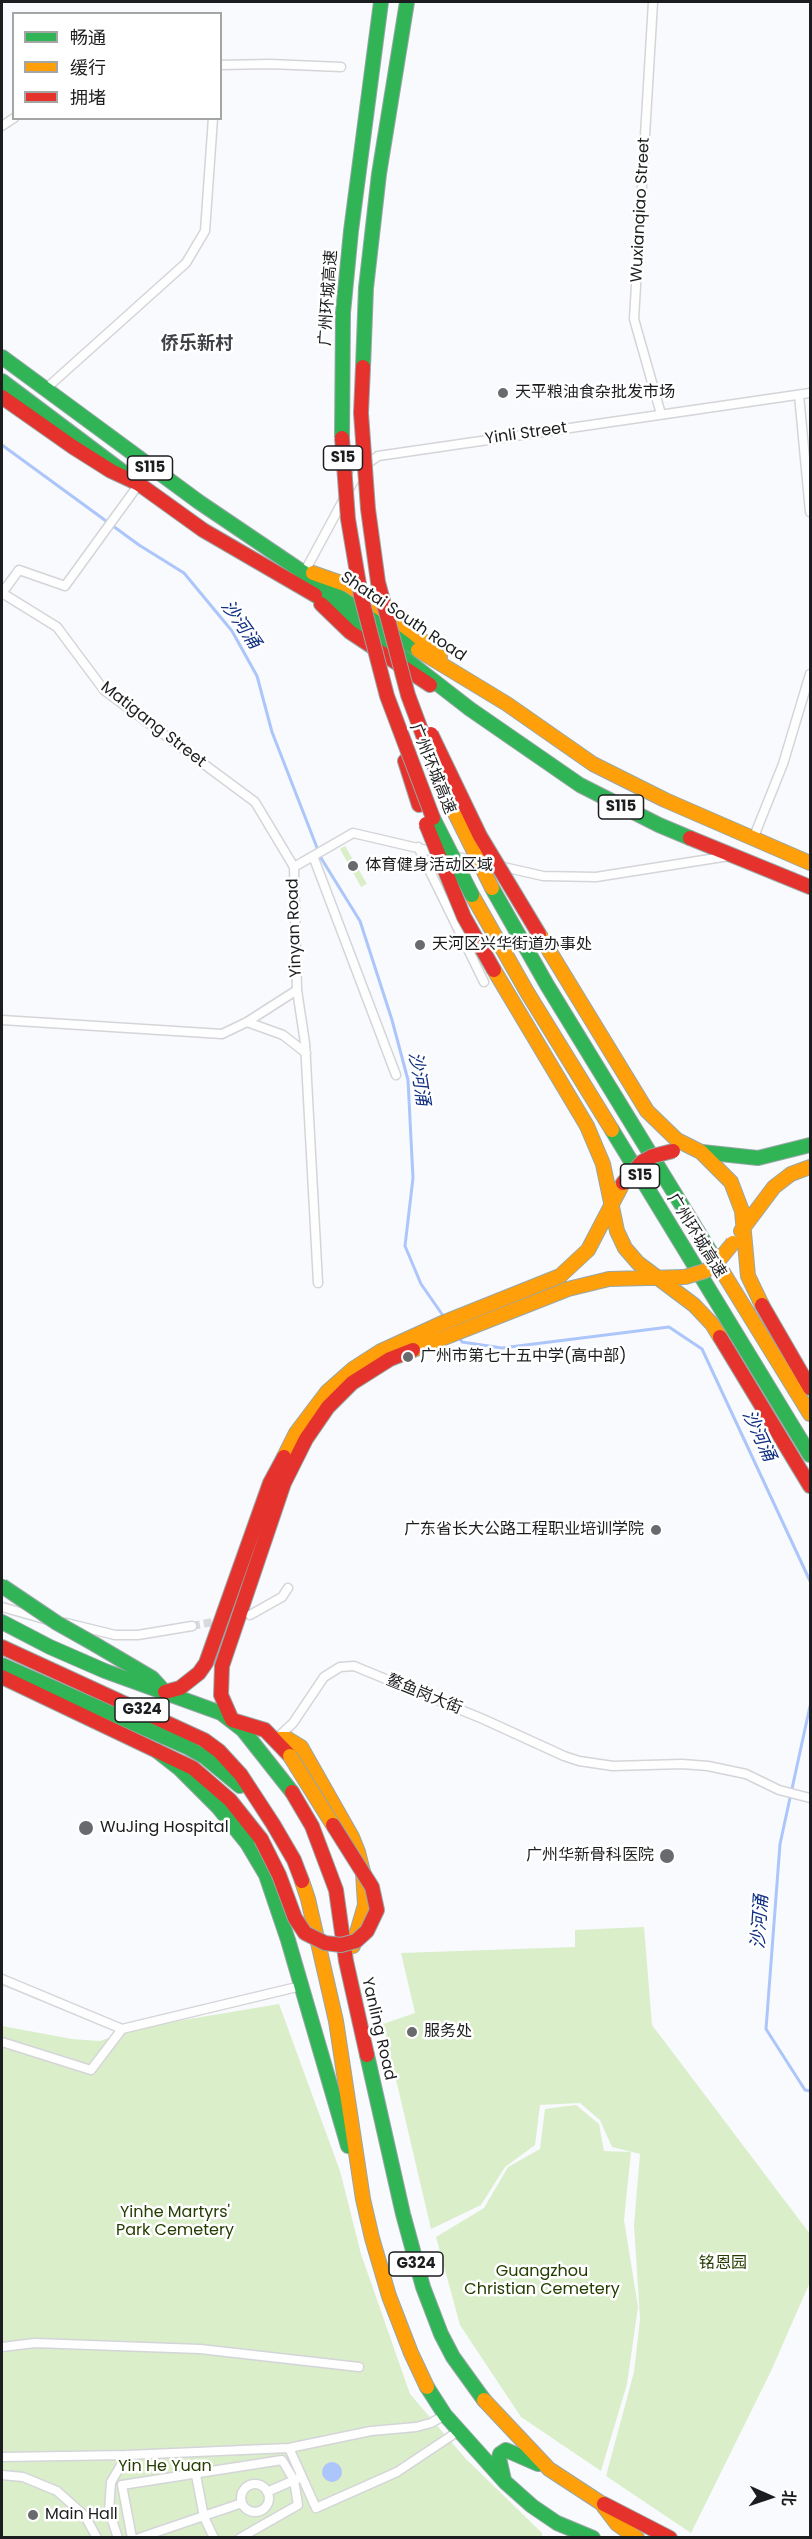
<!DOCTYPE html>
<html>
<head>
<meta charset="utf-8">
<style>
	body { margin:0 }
	#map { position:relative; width:812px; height:2539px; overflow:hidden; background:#f8fafd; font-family:Poppins,"Noto Sans SC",sans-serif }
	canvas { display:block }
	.frame { position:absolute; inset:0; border:3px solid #1c1d1f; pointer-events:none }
	.legend { position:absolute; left:12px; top:12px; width:210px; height:108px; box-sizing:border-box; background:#fff; border:2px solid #a4a5a5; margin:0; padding:8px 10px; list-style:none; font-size:18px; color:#1c1d1f }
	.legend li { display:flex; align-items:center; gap:12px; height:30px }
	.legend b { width:30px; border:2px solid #a4a5a5 }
	.north { position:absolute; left:740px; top:2467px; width:60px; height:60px; -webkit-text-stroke:4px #fff; paint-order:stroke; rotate:93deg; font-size:16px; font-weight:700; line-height:24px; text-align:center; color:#1c1d1f }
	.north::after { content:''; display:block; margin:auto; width:21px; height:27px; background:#1c1d1f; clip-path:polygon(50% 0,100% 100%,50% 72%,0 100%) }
</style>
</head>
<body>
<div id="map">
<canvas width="812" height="2539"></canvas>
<div class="frame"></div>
<ul class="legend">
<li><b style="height:8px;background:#30b455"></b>畅通</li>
<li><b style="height:8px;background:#ff9f0a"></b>缓行</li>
<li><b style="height:8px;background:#e5322d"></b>拥堵</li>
</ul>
<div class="north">北</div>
</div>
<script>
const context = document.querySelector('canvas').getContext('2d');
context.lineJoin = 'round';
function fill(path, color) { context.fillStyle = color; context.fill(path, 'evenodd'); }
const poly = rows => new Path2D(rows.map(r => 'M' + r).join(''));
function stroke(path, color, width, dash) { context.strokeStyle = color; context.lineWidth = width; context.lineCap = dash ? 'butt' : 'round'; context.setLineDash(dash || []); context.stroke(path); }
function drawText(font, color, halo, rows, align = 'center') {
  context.font = font + ' Poppins,"Noto Sans SC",sans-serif'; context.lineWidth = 5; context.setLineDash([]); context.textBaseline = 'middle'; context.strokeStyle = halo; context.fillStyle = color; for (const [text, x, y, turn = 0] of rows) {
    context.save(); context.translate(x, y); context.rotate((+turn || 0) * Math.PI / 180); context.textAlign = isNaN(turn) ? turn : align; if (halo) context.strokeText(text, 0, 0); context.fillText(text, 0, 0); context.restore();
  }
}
fill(poly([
	[345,846,367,884,361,887,340,849],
	[644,1927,652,2025,810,2234,810,2282,771,2371,691,2533,606,2476,634,2372,640,2319,634,2225,640,2154,612,2147,600,2120,580,2103,540,2105,535,2145,505,2167,481,2205,431,2229,383,2024,415,2013,401,1953,575,1947,575,1930],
	[279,2004,340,2171,361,2254,410,2394,465,2458,542,2533,542,2537,2,2538,2,2026,72,2039,100,2041,136,2028],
	[576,2105,599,2124,604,2151,631,2152,624,2220,638,2307,627,2384,601,2471,521,2417,460,2325,436,2237,484,2208,508,2167,540,2149,545,2109]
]), '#daeeca');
fill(poly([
	'322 2472a10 10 0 1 1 20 0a10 10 0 1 1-20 0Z'
]), '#acc6fb');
stroke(poly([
	[2,445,139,545,184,573,232,631,257,676,272,732,321,858,360,921,392,1020,408,1080,413,1178,405,1246,421,1284,444,1317],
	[459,1337,462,1342,502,1348,669,1327,702,1349,810,1581],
	[810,1706,780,1844,766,2029,805,2090,810,2091]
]), '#acc6fb', 3);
stroke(poly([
	[192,1626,223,1620]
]), '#d7d9dc', 8, [8, 4]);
const street = poly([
	[653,2,634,319,661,414],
	[220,65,270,64,341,67],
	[2,126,14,118],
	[50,385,186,263,205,231,213,118],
	[799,395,810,512],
	[305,571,360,469,378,456,810,393],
	[2,593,57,627,104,690,255,802,294,867],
	[2,593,19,570,65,586,139,484],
	[753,839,783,764,810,674],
	[418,847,484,982],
	[313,856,396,1075],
	[452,856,480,862],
	[499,866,543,876,596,877,729,856],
	[297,990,305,1043,318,1283],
	[2,1020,222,1034,247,1022,297,990,294,867,353,833,439,853],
	[247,1022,283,1035,306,1053],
	[2,1607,48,1620],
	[250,1615,282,1597,288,1588],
	[66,1623,115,1635,138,1635,192,1626],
	[276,1739,293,1723,324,1677,340,1667,354,1666,483,1719,564,1756,579,1761,613,1766,682,1764,708,1766,746,1774,779,1790,810,1798],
	[2,1979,122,2029,301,1986],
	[2,2042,91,2070,122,2029],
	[2,2347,35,2343,200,2349,359,2367],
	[289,2448,316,2508,397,2472,457,2432],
	[2,2457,127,2455,289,2448,371,2431,416,2427,431,2423,445,2415],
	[2,2475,23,2477,57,2491,85,2516,97,2538],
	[196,2475,204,2517,214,2538],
	'241 2498a14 14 0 1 1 28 0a14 14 0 1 1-28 0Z',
	[267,2492,299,2478],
	[118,2538,109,2511,111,2482,127,2455],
	[132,2538,122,2485,282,2460,294,2480,298,2505,240,2538],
	[139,2538,242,2503]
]);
const fast = poly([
	[2,357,199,502,418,650],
	[2,381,139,484],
	[315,595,350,616,470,709,580,785,659,825,690,838],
	[492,888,547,985,711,1253],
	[612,1130,810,1455],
	[702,1152,758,1158,810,1145],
	[2,1622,50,1647,105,1671,221,1713,243,1730,292,1792],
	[96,1645,152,1678,163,1690],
	[2,1665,187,1747,205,1757,240,1786],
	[157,1751,180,1769,218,1807,247,1843,266,1875,288,1940,348,2146],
	[367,2055,403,2214,423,2287,441,2334,453,2357,484,2400],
	[427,2387,445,2415,505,2482,532,2506,557,2523,593,2538],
	[504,2480,499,2458,500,2454,506,2450,538,2464]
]);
const slow = poly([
	[313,573,350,586,414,633,440,657],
	[418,650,507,704,593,764,665,800,810,863],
	[472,895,527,992,612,1130],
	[539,934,647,1111,677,1140,701,1152,731,1182,742,1211,748,1276,762,1305],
	[494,970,587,1126,603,1164,617,1231,625,1248,638,1263,694,1305,712,1324,720,1337],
	[741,1231,774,1187,791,1174,810,1167],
	[711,1253,810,1414],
	[413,1350,568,1289,609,1279,685,1277],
	[284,1457,296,1433,327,1392,353,1369,381,1351,440,1324,560,1276,588,1250,623,1183],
	[276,1739,288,1739,301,1747,352,1837,358,1852,363,1872,365,1905,353,1946],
	[302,1881,308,1899,336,2021,363,2199,372,2238,389,2296,411,2353,427,2387],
	[484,2400,549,2469,601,2503,617,2524,637,2538]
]);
const jam = poly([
	[2,397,73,447,111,471,139,484,203,530,315,595],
	[321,604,350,632,430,685],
	[405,761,419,805],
	[690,838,810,887],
	[762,1305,810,1388],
	[720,1337,810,1486],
	[2,1647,204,1740,219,1751,241,1775,273,1824,294,1860,302,1881],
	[2,1677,193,1768,230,1800,261,1839],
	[165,1692,180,1688,199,1673,206,1663,270,1483,284,1457],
	[290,1756,265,1730,232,1720,221,1695,222,1666,284,1483,306,1439,328,1407,352,1383,390,1359,413,1350],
	[292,1792,312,1826,336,1890,346,1961,367,2055],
	[604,2504,670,2538]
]);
stroke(street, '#d4d5d8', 11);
stroke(fast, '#98a6a7', 16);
stroke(slow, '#98a6a7', 16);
stroke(jam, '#98a6a7', 16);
stroke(street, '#fefeff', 8);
stroke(fast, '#30b455', 14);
stroke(slow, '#ff9f0a', 14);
stroke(jam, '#e5322d', 14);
const fastBridge = poly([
	[363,367,366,288,379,174,407,2],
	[342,438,343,313,351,231,381,2],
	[433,818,472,895],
	[2,1586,57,1623,96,1645]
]);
const slowBridge = poly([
	[443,789,492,888],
	[685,1277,705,1271,715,1265,733,1243],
	[290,1756,333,1825]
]);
const jamBridge = poly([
	[363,367,361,413,368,509,378,582,408,695,443,789],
	[342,438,348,519,361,596,387,696,433,818],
	[431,734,480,836,539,934],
	[426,824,464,917,494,970],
	[623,1183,642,1162,653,1156,673,1151],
	[261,1839,279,1875,295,1918,305,1933,325,1943,341,1945,356,1941,367,1931,377,1910,372,1887,333,1825]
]);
stroke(fastBridge, '#98a6a7', 16, []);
stroke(slowBridge, '#98a6a7', 16, []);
stroke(jamBridge, '#98a6a7', 16, []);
stroke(fastBridge, '#30b455', 14);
stroke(slowBridge, '#ff9f0a', 14);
stroke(jamBridge, '#e5322d', 14);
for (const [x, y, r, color] of [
	[503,393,6,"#696a6d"],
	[353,866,6,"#696a6d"],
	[420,945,6,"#696a6d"],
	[408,1357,6,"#696a6d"],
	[656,1530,6,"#696a6d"],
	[86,1828,8,"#696a6d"],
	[667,1856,8,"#696a6d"],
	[412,2032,6,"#696a6d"],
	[33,2515,6,"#696a6d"]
]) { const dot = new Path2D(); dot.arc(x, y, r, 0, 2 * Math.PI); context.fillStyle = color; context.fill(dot); stroke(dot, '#fff', 2); }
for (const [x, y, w] of [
	[343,458,39],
	[150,468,45],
	[621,807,45],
	[640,1176,39],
	[142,1710,54],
	[416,2264,54]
]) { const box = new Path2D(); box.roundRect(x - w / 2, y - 12, w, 24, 4.5); context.fillStyle = '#fff'; context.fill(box); stroke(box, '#1c1d1f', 1.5); }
drawText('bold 15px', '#1c1d1f', null, [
	["S15",343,458],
	["S115",150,468],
	["S115",621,807],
	["S15",640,1176],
	["G324",142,1710],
	["G324",416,2264]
]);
drawText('16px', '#1c1d1f', '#fff', [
	["Wuxianqiao Street",641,210,-87],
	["广州环城高速",329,298,-86],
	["Yinli Street",526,434,-8],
	["Shatai South Road",403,617,34],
	["Matigang Street",153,725,38],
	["广州环城高速",432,769,68],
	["Yinyan Road",295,928,-92],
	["广州环城高速",696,1236,58],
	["鳌鱼岗大街",424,1695,22],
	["Yanling Road",378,2029,77]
]);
drawText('16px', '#1c1d1f', '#fff', [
	["天平粮油食杂批发市场",515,393],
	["体育健身活动区域",365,866],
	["天河区兴华街道办事处",432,945],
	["广州市第七十五中学(高中部)",420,1357],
	["广东省长大公路工程职业培训学院",644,1530,"right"],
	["WuJing Hospital",100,1828],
	["广州华新骨科医院",654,1856,"right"],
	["服务处",424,2032],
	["Main Hall",45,2515]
], 'left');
drawText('16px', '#253d01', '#fff', [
	["Yinhe Martyrs'",175,2213],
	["Park Cemetery",175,2231],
	["铭恩园",723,2264],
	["Guangzhou",542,2272],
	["Christian Cemetery",542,2290],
	["Yin He Yuan",165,2467]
]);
drawText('bold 18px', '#3f4146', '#fff', [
	["侨乐新村",197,344]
]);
drawText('italic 18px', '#102f82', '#fff', [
	["沙河涌",240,625,55],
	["沙河涌",418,1079,81],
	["沙河涌",758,1436,65],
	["沙河涌",761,1922,-86]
]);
</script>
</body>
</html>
